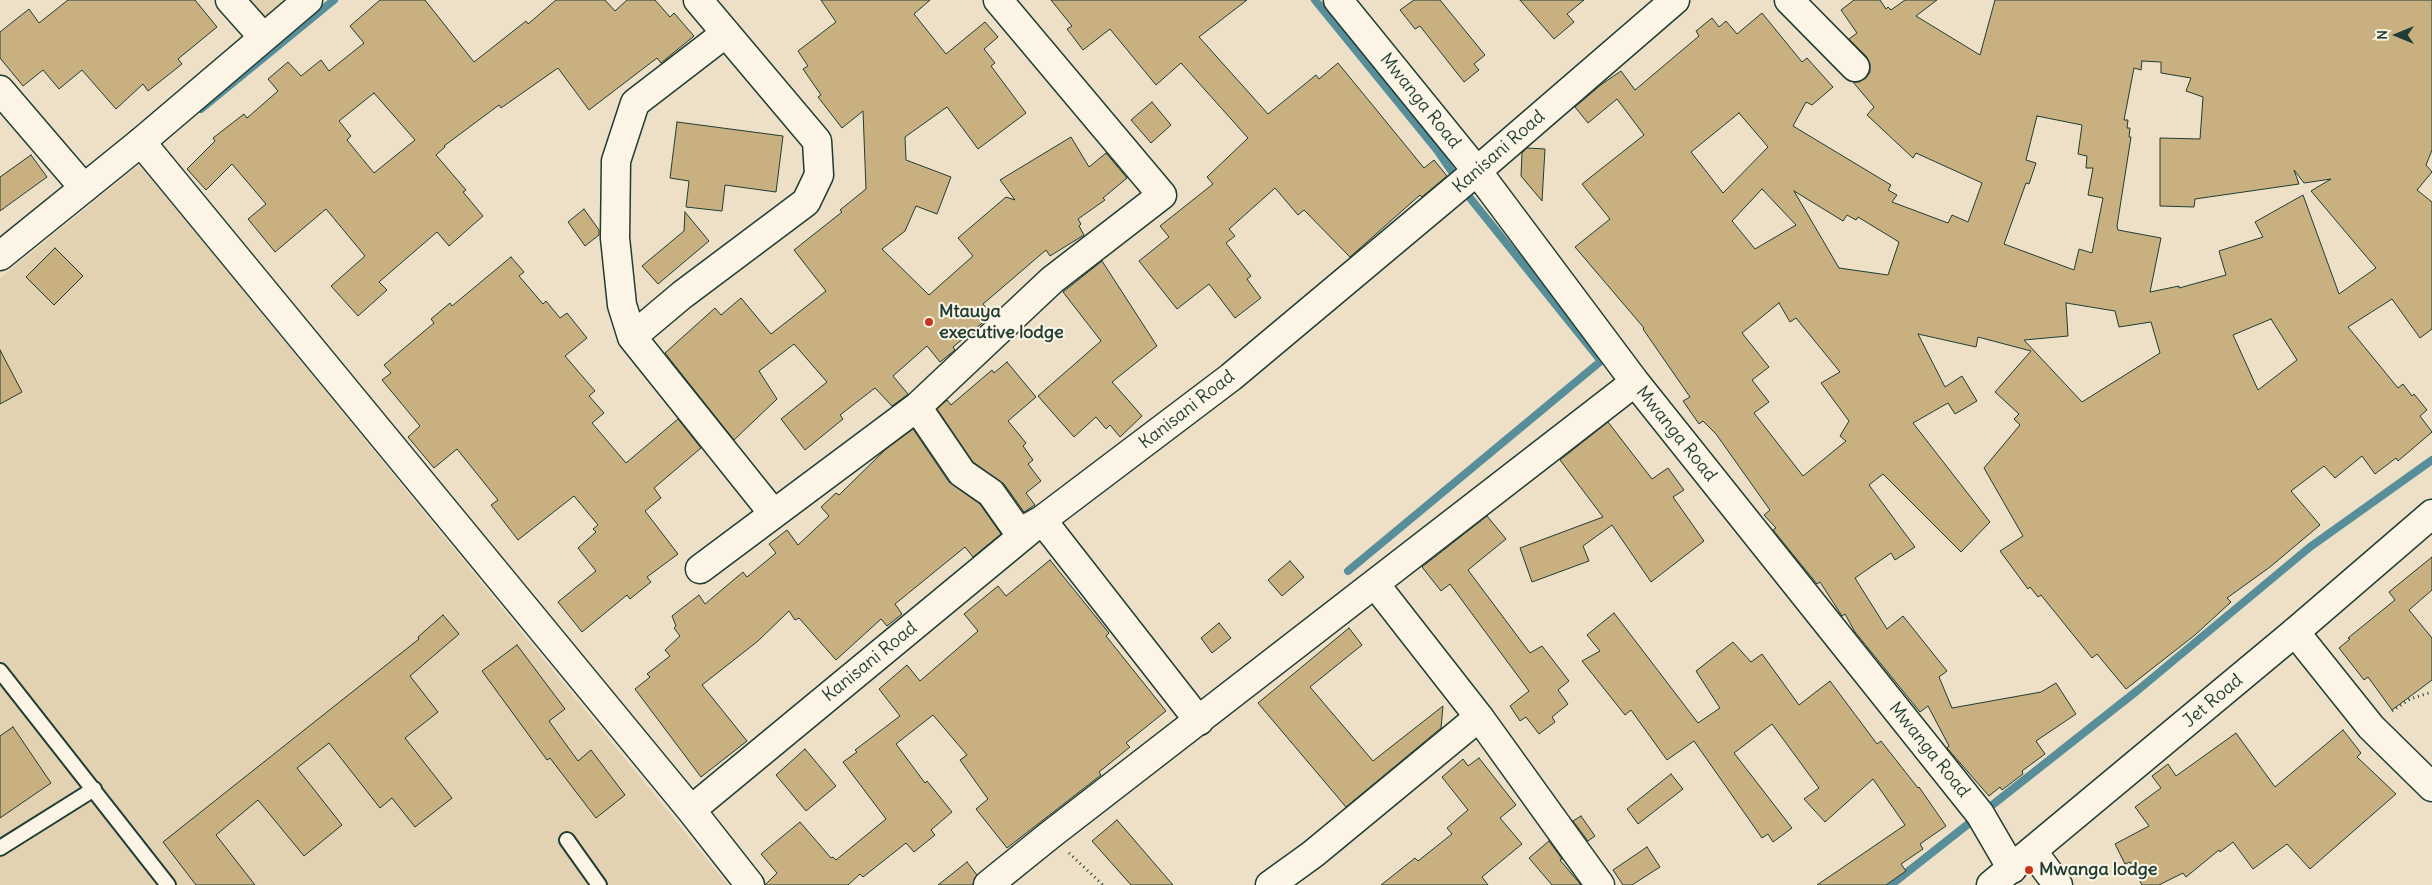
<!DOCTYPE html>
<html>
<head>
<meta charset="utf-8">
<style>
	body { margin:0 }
	#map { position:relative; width:2432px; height:885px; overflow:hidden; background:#ede0c7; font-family:Delius,sans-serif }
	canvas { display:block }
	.north { position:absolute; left:2372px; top:10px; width:50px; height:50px; -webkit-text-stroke:4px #fcf5e5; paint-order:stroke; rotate:270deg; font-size:14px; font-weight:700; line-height:20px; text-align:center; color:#1f3d34 }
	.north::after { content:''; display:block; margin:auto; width:18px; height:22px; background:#1f3d34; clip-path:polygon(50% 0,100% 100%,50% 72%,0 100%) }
</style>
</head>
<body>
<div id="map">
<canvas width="2432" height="885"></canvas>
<div class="north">N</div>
</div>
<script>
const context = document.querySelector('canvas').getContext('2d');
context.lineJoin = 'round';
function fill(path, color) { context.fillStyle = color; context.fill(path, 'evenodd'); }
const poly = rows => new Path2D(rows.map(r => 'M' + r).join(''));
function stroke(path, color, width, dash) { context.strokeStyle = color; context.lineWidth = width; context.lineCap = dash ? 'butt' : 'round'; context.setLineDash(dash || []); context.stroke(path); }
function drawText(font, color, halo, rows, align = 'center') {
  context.font = font + ' Delius,sans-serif'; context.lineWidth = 4; context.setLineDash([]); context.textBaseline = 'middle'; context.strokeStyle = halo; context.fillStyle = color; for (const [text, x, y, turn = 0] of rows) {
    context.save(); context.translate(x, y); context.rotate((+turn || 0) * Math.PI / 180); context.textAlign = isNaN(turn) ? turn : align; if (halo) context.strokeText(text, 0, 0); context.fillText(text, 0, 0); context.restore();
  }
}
fill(poly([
	[240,0,292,0,263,28],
	[140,164,728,885,0,885,0,278]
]), '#e2d2b2');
stroke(poly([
	[1315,0,1437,150,1470,198,1601,361,1348,571],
	[201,109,334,0],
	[1891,885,2138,690,2310,547,2432,460]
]), '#578e9a', 8);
const building = poly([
	[68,0,195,0,217,27,178,59,182,64,148,91,143,84,116,109,82,70,59,89,43,70,23,86,0,58,0,32,29,9,39,23,68,0],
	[380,0,425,0,474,62,526,21,528,24,556,0,605,0,615,11,627,0,655,0,670,17,674,13,694,36,661,63,657,58,589,110,558,68,501,108,499,105,444,146,445,147,436,155,466,190,463,192,483,216,449,246,437,232,379,282,387,290,358,316,331,286,365,256,326,209,275,252,248,219,266,204,232,164,206,190,187,169,215,141,213,138,244,114,247,118,278,91,268,79,288,62,301,76,321,60,329,71,364,43,350,26,380,0],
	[374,93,415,140,374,173,347,140,351,136,339,121,374,93],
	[821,0,930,0,914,14,946,54,985,22,998,37,984,49,995,63,991,66,1026,113,978,149,947,107,905,137,906,160,951,177,937,214,916,206,905,231,882,249,929,295,973,256,958,238,1006,197,1015,200,1000,180,1071,137,1089,167,1106,153,1127,178,1103,198,1105,200,1078,219,1081,224,1079,226,1084,235,1050,256,1046,250,983,304,992,315,953,347,955,350,940,362,927,346,893,376,908,394,907,395,892,406,875,388,840,415,843,419,805,450,781,419,827,382,794,344,759,371,777,399,734,440,665,353,715,308,721,315,741,298,771,334,826,291,794,250,842,212,840,210,866,189,863,111,842,128,818,97,821,95,803,69,808,66,798,51,836,22,821,0],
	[1051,0,1247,0,1199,37,1268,114,1316,75,1319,79,1338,63,1424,168,1434,160,1447,176,1422,197,1420,195,1350,257,1304,210,1298,215,1275,188,1229,229,1235,236,1226,243,1251,276,1247,279,1261,298,1235,318,1209,284,1177,309,1139,261,1169,237,1160,226,1213,184,1207,177,1248,138,1181,63,1156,85,1110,29,1083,50,1067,29,1072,26,1051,0],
	[1414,0,1440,0,1485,55,1474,64,1479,70,1464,82,1420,26,1415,29,1400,10,1414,0],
	[1520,0,1584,0,1567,14,1574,22,1554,39,1520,0],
	[1854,0,1880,0,1886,9,1888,7,1891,10,1905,0,1937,0,1916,16,1980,55,1995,0,2432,0,2432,150,2426,165,2432,172,2417,190,2432,202,2432,329,2420,338,2392,299,2348,327,2398,388,2403,384,2412,396,2414,394,2427,410,2420,416,2432,432,2398,461,2396,458,2375,474,2362,456,2335,478,2324,466,2291,491,2320,525,2270,567,2227,598,2231,602,2195,635,2126,689,2097,654,2092,658,2041,595,2038,597,2030,587,2028,589,2000,551,2023,536,1984,468,2020,425,2014,419,2019,414,1995,392,2031,351,1978,337,1976,347,1918,334,1945,387,1962,376,1977,401,1955,414,1948,403,1913,423,1990,522,1961,552,1883,474,1869,485,1915,547,1895,560,1891,553,1855,578,1887,629,1903,616,1947,671,1939,677,1952,708,2041,692,2056,683,2076,714,2036,741,2045,754,2022,771,2023,774,2002,790,2000,787,1989,796,1947,748,1949,746,1928,706,1920,712,1855,632,1845,614,1842,616,1820,582,1817,584,1773,530,1776,528,1764,515,1770,510,1716,434,1703,421,1699,424,1683,401,1690,397,1643,329,1644,328,1575,247,1610,219,1582,184,1644,135,1617,99,1588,123,1575,107,1602,84,1621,71,1635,90,1699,36,1696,31,1712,18,1719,27,1726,21,1737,34,1762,13,1802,62,1807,58,1833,87,1812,105,1806,102,1793,126,1891,185,1888,190,1897,195,1892,202,1948,223,1952,215,1968,222,1982,183,1916,153,1913,158,1867,115,1874,107,1853,82,1859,82,1866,78,1870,72,1870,64,1866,56,1849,39,1857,33,1841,10,1854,0],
	[2142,61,2161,62,2161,73,2191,78,2186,91,2203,97,2200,139,2160,138,2160,206,2194,207,2195,199,2299,184,2294,170,2304,183,2331,179,2311,191,2376,268,2339,294,2303,195,2255,222,2263,237,2219,251,2226,275,2179,288,2179,286,2150,292,2161,238,2118,230,2117,226,2131,137,2129,137,2130,128,2127,128,2128,120,2124,120,2134,68,2141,70,2142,61],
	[1739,113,1768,147,1723,193,1691,152,1739,113],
	[2037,116,2082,125,2078,154,2087,156,2086,168,2093,168,2088,195,2103,198,2092,253,2079,249,2074,270,2004,244,2026,183,2029,184,2036,163,2026,160,2037,116],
	[1762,189,1796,225,1755,249,1732,221,1762,189],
	[1794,191,1843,221,1847,215,1856,220,1858,217,1899,242,1888,275,1839,268,1794,191],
	[1779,303,1790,322,1796,318,1840,372,1821,383,1849,421,1840,436,1846,441,1803,476,1754,413,1769,402,1752,380,1769,367,1742,333,1779,303],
	[2066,303,2115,311,2119,327,2151,322,2160,353,2082,402,2024,340,2068,336,2066,303],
	[2271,319,2297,360,2258,390,2233,335,2271,319],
	[1152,102,1171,125,1151,143,1131,120,1152,102],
	[677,122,783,136,776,192,725,185,722,211,686,207,689,181,670,178,677,122],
	[1527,148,1545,149,1542,201,1521,176,1522,153,1527,148],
	[31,155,47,177,0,211,0,177,31,155],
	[584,209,599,230,599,235,585,246,568,222,584,209],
	[685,212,709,241,658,284,642,266,684,231,685,212],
	[55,248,83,276,54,305,26,277,55,248],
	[511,257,524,272,519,276,543,304,546,301,560,318,567,313,587,338,565,356,595,391,589,396,604,413,592,423,626,463,678,419,701,448,654,488,661,498,645,511,678,554,647,577,651,582,630,599,627,595,582,632,558,602,596,571,578,548,596,532,593,529,598,525,574,496,518,540,491,505,498,500,457,449,434,468,408,437,420,426,382,380,391,373,384,365,434,323,431,319,450,303,452,306,511,257],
	[1102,261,1157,346,1112,382,1142,416,1120,437,1110,425,1106,429,1096,417,1074,437,1038,396,1101,341,1063,292,1102,261],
	[0,350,22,392,0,404,0,350],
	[1007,362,1036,397,1008,421,1026,443,1023,446,1033,460,1028,464,1041,481,1026,493,1035,505,1024,512,1004,484,973,462,937,409,947,400,951,405,992,370,994,373,1007,362],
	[1608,422,1652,479,1668,468,1684,490,1673,497,1704,541,1651,582,1612,525,1583,546,1589,561,1532,582,1520,548,1603,517,1560,460,1608,422],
	[913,429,949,482,980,504,1001,534,973,557,965,547,895,604,902,614,887,626,881,619,836,660,799,618,795,620,789,611,758,641,702,685,747,741,701,777,635,689,650,677,647,674,670,656,665,650,680,636,674,628,676,626,672,616,699,595,705,604,743,572,747,577,776,553,769,544,787,530,798,545,829,516,821,507,836,493,839,495,886,449,913,429],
	[1487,516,1506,539,1468,570,1530,653,1542,646,1569,681,1558,690,1568,704,1552,717,1555,722,1539,734,1526,717,1520,721,1510,706,1529,691,1450,584,1441,591,1422,567,1487,516],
	[2432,557,2432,590,2409,610,2432,638,2432,680,2392,710,2368,677,2364,680,2339,648,2350,639,2348,638,2395,600,2389,592,2432,557],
	[1050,560,1109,633,1106,636,1166,711,1126,743,1130,747,1099,772,1101,775,1007,848,976,809,988,799,960,760,967,755,933,715,896,744,925,783,927,781,952,812,931,830,935,835,914,852,906,843,863,877,860,874,848,885,765,885,777,873,761,854,800,822,831,858,833,857,836,860,886,819,843,762,857,752,855,750,900,716,879,689,907,665,920,681,978,631,964,614,998,586,1006,596,1050,560],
	[1290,561,1304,577,1282,596,1268,580,1290,561],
	[1614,613,1698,723,1720,708,1696,671,1733,642,1751,662,1762,654,1799,705,1830,681,1877,744,1881,741,1918,788,1919,787,1946,826,1920,844,1923,849,1901,864,1906,871,1886,885,1817,885,1905,825,1873,779,1825,822,1804,799,1819,788,1772,724,1734,753,1792,828,1773,842,1768,834,1762,838,1694,741,1667,760,1631,710,1625,715,1582,661,1600,651,1587,635,1614,613],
	[443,615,459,634,410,676,438,712,405,738,452,798,415,827,392,798,380,808,329,743,297,768,342,825,304,856,258,800,216,835,255,885,196,885,163,842,419,639,418,637,443,615],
	[1219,623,1231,638,1212,653,1201,638,1219,623],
	[1349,628,1362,645,1310,687,1373,761,1443,706,1441,728,1346,807,1258,703,1349,628],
	[517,645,565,709,549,721,578,761,591,750,625,795,596,818,550,758,547,760,482,671,517,645],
	[13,727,51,783,0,818,0,736,13,727],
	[2343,730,2361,753,2357,757,2396,794,2310,869,2287,844,2253,869,2233,842,2220,852,2219,850,2186,877,2183,873,2159,885,2142,885,2130,862,2125,864,2115,844,2149,826,2135,807,2161,788,2152,776,2168,764,2176,776,2236,733,2275,787,2343,730],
	[805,749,836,786,806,811,776,775,805,749],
	[1479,758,1516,805,1500,818,1522,844,1482,877,1488,885,1381,885,1415,858,1418,861,1452,834,1447,828,1468,810,1442,777,1463,759,1468,766,1479,758],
	[1671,774,1683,789,1638,824,1627,809,1671,774],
	[1581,816,1595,836,1588,841,1573,821,1581,816],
	[1117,820,1173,885,1131,885,1092,841,1117,820],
	[1549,841,1562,859,1560,860,1581,885,1552,885,1529,858,1549,841],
	[1647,847,1660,867,1632,885,1623,885,1613,870,1647,847],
	[967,862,977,875,973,885,938,885,967,862]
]);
fill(building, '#c9b080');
stroke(building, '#1f3d34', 1);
const service = poly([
	[0,671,168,885],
	[567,840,599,885],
	[0,848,94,789]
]);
const minor = poly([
	[230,0,263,37],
	[1338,0,1477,171,1635,382,1980,814,2012,869],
	[1789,0,1855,67],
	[726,33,635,103,616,161,615,238,622,305,632,337,773,513],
	[0,90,84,188],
	[141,142,691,810,750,885],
	[632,337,682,295,806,202,819,175,817,141,698,0],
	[917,407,962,473,991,493,1015,527,1022,531,1042,520,1199,721],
	[700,569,917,407,1052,280,1162,195,998,0],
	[1375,584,1479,717,1600,885],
	[2295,632,2371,727,2432,787],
	[691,810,1042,520,1231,377,1477,171,1675,0],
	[2033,852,2058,885],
	[988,885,1050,835,1635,382],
	[1270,885,1313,854,1479,717]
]);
const tertiary = poly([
	[0,256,141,142,308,0]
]);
const secondary = poly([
	[1991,885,2295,632,2432,514]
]);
stroke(service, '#1f3d34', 18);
stroke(minor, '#1f3d34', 31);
stroke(tertiary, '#1f3d34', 31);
stroke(secondary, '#1f3d34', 31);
stroke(poly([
	[2392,711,2410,699,2432,692],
	[1069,853,1103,885]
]), '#1f3d34', 3, [1, 4]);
stroke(service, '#fcf5e5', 14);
stroke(minor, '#fcf5e5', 28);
stroke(tertiary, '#fcf5e5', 28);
stroke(secondary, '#fcf5e5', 28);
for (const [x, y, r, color] of [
	[929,322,5,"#c8321e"],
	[2029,870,5,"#c8321e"]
]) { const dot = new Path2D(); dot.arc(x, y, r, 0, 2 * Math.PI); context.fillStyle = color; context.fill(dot); stroke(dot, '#fcf5e5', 2); }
drawText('18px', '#1f3d34', '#fcf5e5', [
	["Mwanga Road",1420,101,51],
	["Kanisani Road",1499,152,-41],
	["Kanisani Road",1187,410,-38],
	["Mwanga Road",1676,434,51],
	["Kanisani Road",870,662,-39],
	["Jet Road",2213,701,-40],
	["Mwanga Road",1929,750,51]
]);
drawText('bold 18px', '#1f3d34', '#fcf5e5', [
	["Mtauya",939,312],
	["executive lodge",939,333],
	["Mwanga lodge",2039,870]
], 'left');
</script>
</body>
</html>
